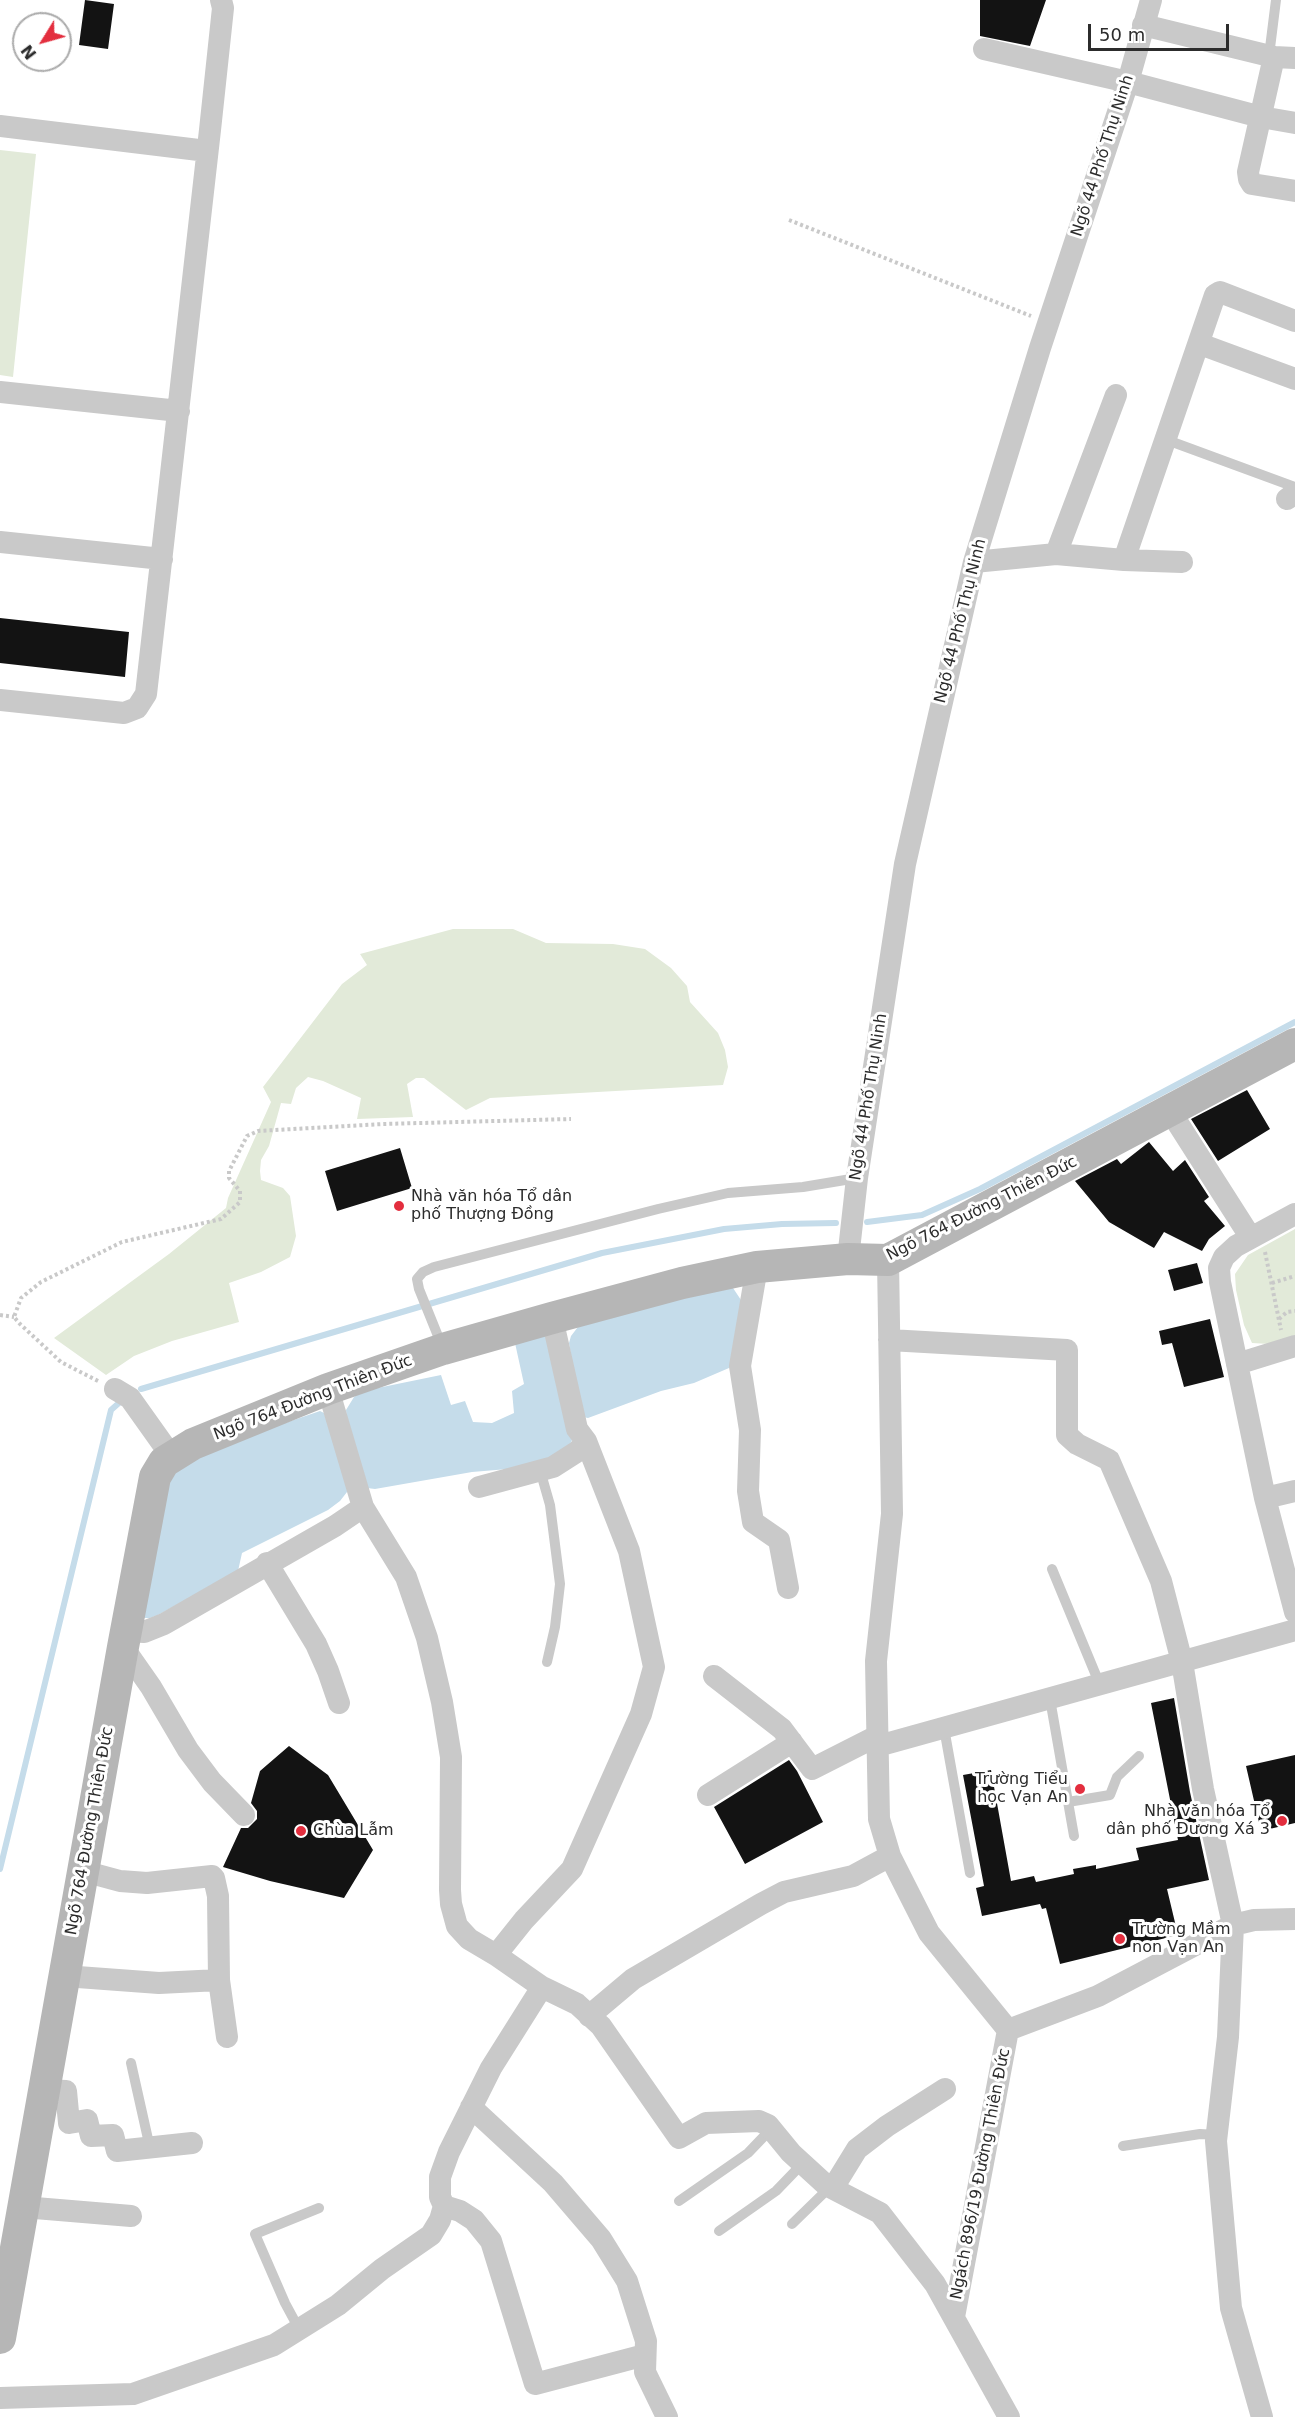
<!DOCTYPE html>
<html>
<head>
<meta charset="utf-8">
<style>
	body { margin:0 }
	#map { position:relative; width:1295px; height:2417px; overflow:hidden; background:#fff; font-family:"DejaVu Sans",sans-serif }
	canvas { display:block }
	.north { position:absolute; left:12px; top:12px; width:60px; height:60px; box-sizing:border-box; background:#fff; border:2px solid #ababab; border-radius:50%; rotate:233deg; font-size:16px; font-weight:700; line-height:24px; text-align:center; color:#2c2c2c }
	.north::after { content:''; display:block; margin:auto; width:21px; height:27px; background:#e32e3e; clip-path:polygon(50% 0,100% 100%,50% 72%,0 100%) }
	.scale { position:absolute; left:1088px; top:24px; width:141px; height:27px; box-sizing:border-box; border:3px solid #2c2c2c; border-top:0; padding-left:8px; font-size:18px; line-height:21px; white-space:nowrap; color:#2c2c2c; -webkit-text-stroke:4px #fff; paint-order:stroke }
</style>
</head>
<body>
<div id="map">
<canvas width="1295" height="2417"></canvas>
<div class="north">N</div>
<div class="scale">50 m</div>
</div>
<script>
const context = document.querySelector('canvas').getContext('2d');
context.lineJoin = 'round';
function fill(path, color) { context.fillStyle = color; context.fill(path, 'evenodd'); }
const poly = rows => new Path2D(rows.map(r => 'M' + r).join(''));
function stroke(path, color, width, dash) { context.strokeStyle = color; context.lineWidth = width; context.lineCap = dash ? 'butt' : 'round'; context.setLineDash(dash || []); context.stroke(path); }
function drawText(font, color, halo, rows, align = 'center') {
  context.font = font + ' "DejaVu Sans",sans-serif'; context.lineWidth = 6; context.setLineDash([]); context.textBaseline = 'middle'; context.strokeStyle = halo; context.fillStyle = color; for (const [text, x, y, turn = 0] of rows) {
    context.save(); context.translate(x, y); context.rotate((+turn || 0) * Math.PI / 180); context.textAlign = isNaN(turn) ? turn : align; if (halo) context.strokeText(text, 0, 0); context.fillText(text, 0, 0); context.restore();
  }
}
fill(poly([
	[0,150,36,154,13,377,0,375],
	[453,929,513,929,546,943,613,944,645,949,671,968,687,986,690,1002,718,1033,725,1050,728,1067,723,1085,490,1098,466,1110,424,1078,416,1078,407,1084,413,1117,357,1119,361,1098,323,1081,308,1077,296,1088,291,1104,281,1103,269,1146,261,1160,260,1171,261,1180,283,1188,290,1196,296,1236,290,1257,261,1272,229,1283,239,1322,172,1341,134,1356,106,1375,54,1338,169,1254,226,1208,228,1198,271,1102,263,1087,342,984,367,965,360,954],
	[1295,1229,1295,1336,1269,1344,1252,1343,1244,1325,1236,1290,1235,1274,1248,1255]
]), '#e2ead9');
fill(poly([
	[725,1287,733,1288,743,1303,732,1363,729,1368,694,1383,661,1391,588,1418,583,1417,580,1409,569,1343,571,1336,581,1323],
	[546,1335,572,1440,569,1447,532,1467,472,1472,375,1489,367,1488,347,1421,346,1410,354,1397,363,1391,441,1375,451,1405,465,1401,473,1422,492,1423,514,1413,512,1391,524,1384,515,1343],
	[320,1411,324,1413,349,1484,347,1492,340,1501,328,1510,242,1553,238,1571,158,1615,150,1618,143,1618,162,1483,186,1457]
]), '#c5dcea');
stroke(poly([
	[867,1222,922,1215,980,1189,1295,1022],
	[141,1389,602,1253,724,1229,782,1224,836,1223],
	[0,1869,111,1410,120,1402]
]), '#c5dcea', 6);
fill(poly([
	[85,0,114,4,108,49,79,45],
	[980,0,1046,0,1030,46,980,36],
	[0,618,129,632,125,677,0,663],
	[1247,1090,1270,1129,1218,1161,1191,1119],
	[1149,1142,1173,1171,1185,1160,1209,1197,1204,1201,1225,1226,1209,1239,1202,1251,1164,1232,1154,1248,1109,1222,1075,1181,1117,1159,1121,1164],
	[400,1148,412,1188,337,1211,325,1171],
	[1197,1263,1203,1283,1174,1291,1168,1270],
	[1210,1319,1224,1377,1184,1387,1172,1343,1162,1345,1159,1331],
	[1174,1698,1190,1792,1209,1880,1167,1889,1178,1935,1060,1964,1046,1908,1042,1909,1040,1904,982,1916,976,1888,984,1886,963,1775,991,1770,1011,1881,1034,1876,1036,1882,1074,1874,1073,1869,1096,1865,1096,1869,1139,1860,1136,1848,1178,1840,1151,1703],
	[289,1746,328,1775,373,1850,344,1898,270,1881,223,1867,241,1828,248,1828,257,1819,257,1811,251,1803,260,1771],
	[1295,1755,1295,1823,1261,1831,1246,1766],
	[789,1760,797,1771,823,1822,745,1864,714,1807]
]), '#131313');
stroke(poly([
	[789,220,1031,316],
	[1265,1252,1281,1330],
	[1272,1283,1295,1276],
	[0,1315,14,1317],
	[1279,1319,1287,1312,1295,1311],
	[98,1381,61,1362,20,1324,14,1317,21,1298,41,1282,122,1242,221,1219,240,1202,240,1191,229,1178,229,1171,247,1136,258,1131,383,1124,571,1119]
]), '#c9c9c9', 4, [3, 3]);
stroke(poly([
	[1269,56,1276,0],
	[1167,440,1295,487],
	[442,1346,419,1289,417,1279,423,1272,434,1267,658,1209,728,1193,803,1187,857,1178],
	[540,1470,550,1505,560,1584,555,1627,547,1662],
	[1052,1569,1100,1685],
	[1050,1699,1074,1836],
	[944,1728,970,1873],
	[1068,1802,1110,1795,1117,1777,1139,1756],
	[131,2063,150,2148],
	[1123,2146,1200,2134,1217,2135],
	[679,2201,748,2153,771,2129],
	[792,2224,830,2187],
	[719,2231,776,2191,803,2163],
	[299,2329,285,2303,255,2234,319,2208]
]), '#c9c9c9', 10);
stroke(poly([
	[1143,25,1274,57,1295,58],
	[984,49,1128,82,1261,117,1295,123],
	[1274,57,1248,172,1249,179,1252,184,1295,191],
	[0,126,207,151],
	[1200,344,1295,379],
	[0,392,179,411],
	[1287,499,1295,493],
	[0,542,162,559],
	[1056,554,1116,395],
	[1124,560,1215,295,1220,292,1295,321],
	[974,562,1056,554,1124,560,1182,562],
	[0,700,124,713,137,708,146,694,210,130,223,8,221,0],
	[1170,1111,1251,1238],
	[1295,1214,1236,1246,1224,1257,1219,1268,1220,1282,1265,1498,1295,1612],
	[848,1259,857,1178,905,864,974,562,1040,348,1128,82,1151,0],
	[888,1260,892,1514,876,1661,879,1819,890,1856,929,1933,1008,2030],
	[757,1267,740,1366,750,1430,748,1491,753,1522,779,1540,788,1588],
	[889,1340,1067,1350,1067,1435,1077,1444,1109,1460,1161,1581,1182,1662,1203,1789,1233,1925,1228,2037,1216,2141,1231,2308,1262,2417],
	[1237,1364,1295,1346],
	[115,1389,130,1398,172,1457],
	[328,1389,363,1507,406,1577,427,1638,442,1702,451,1757,450,1890,451,1904,457,1926,469,1939,496,1955,542,1987,577,2004,601,2026,679,2138,706,2123,759,2121,768,2125,791,2153,826,2185,880,2213,935,2284,1009,2417],
	[479,1487,553,1467,578,1451,586,1441],
	[1265,1498,1295,1491],
	[267,1563,316,1644,328,1671,339,1703],
	[126,1631,144,1632,164,1624,335,1526,363,1507],
	[123,1647,151,1687,188,1750,212,1782,244,1815],
	[714,1676,782,1729,812,1769,877,1736],
	[878,1746,1295,1630],
	[708,1795,792,1742],
	[83,1871,120,1881,147,1883,212,1876,214,1878,218,1896,219,1980,227,2037],
	[496,1955,524,1920,572,1869,641,1714,654,1667,629,1551,586,1441,577,1429,552,1318],
	[64,1976,159,1983,219,1980],
	[589,2016,633,1979,761,1904,784,1892,853,1876,890,1856],
	[1008,2030,1098,1996,1233,1925,1254,1920,1295,1919],
	[44,2090,66,2091,69,2123,87,2120,91,2136,113,2135,117,2151,192,2143],
	[471,2107,553,2183,601,2239,627,2281,646,2341,645,2372,667,2417],
	[833,2188,857,2149,887,2126,945,2089],
	[444,2206,460,2211,474,2220,491,2241,535,2384,645,2355],
	[23,2207,131,2216],
	[954,2317,1008,2030],
	[0,2398,133,2394,274,2345,338,2305,382,2269,431,2235,440,2220,444,2206,440,2197,440,2177,449,2152,491,2068,542,1987]
]), '#c9c9c9', 22);
stroke(poly([
	[0,2338,123,1647,155,1477,164,1462,193,1444,328,1389,443,1349,552,1318,682,1283,757,1267,848,1259,888,1260,1295,1044]
]), '#b6b6b6', 32);
for (const [x, y, r, color] of [
	[399,1206,6,"#e32e3e"],
	[1080,1789,6,"#e32e3e"],
	[1282,1821,6,"#e32e3e"],
	[301,1831,6,"#e32e3e"],
	[1120,1939,6,"#e32e3e"]
]) { const dot = new Path2D(); dot.arc(x, y, r, 0, 2 * Math.PI); context.fillStyle = color; context.fill(dot); stroke(dot, '#fff', 2); }
drawText('16px', '#2c2c2c', '#fff', [
	["Ngõ 44 Phố Thụ Ninh",1103,156,-72],
	["Ngõ 44 Phố Thụ Ninh",961,621,-76],
	["Ngõ 44 Phố Thụ Ninh",869,1097,-81],
	["Ngõ 764 Đường Thiên Đức",982,1209,-27],
	["Ngõ 764 Đường Thiên Đức",313,1398,-21],
	["Ngõ 764 Đường Thiên Đức",90,1831,-80],
	["Ngách 896/19 Đường Thiên Đức",981,2174,-79]
]);
drawText('16px', '#2c2c2c', '#fff', [
	["Nhà văn hóa Tổ dân",411,1197],
	["phố Thượng Đồng",411,1215],
	["Trường Tiểu",1068,1780,"right"],
	["học Vạn An",1068,1798,"right"],
	["Nhà văn hóa Tổ",1270,1812,"right"],
	["dân phố Đương Xá 3",1270,1830,"right"],
	["Chùa Lẫm",313,1831],
	["Trường Mầm",1132,1930],
	["non Vạn An",1132,1948]
], 'left');
</script>
</body>
</html>
